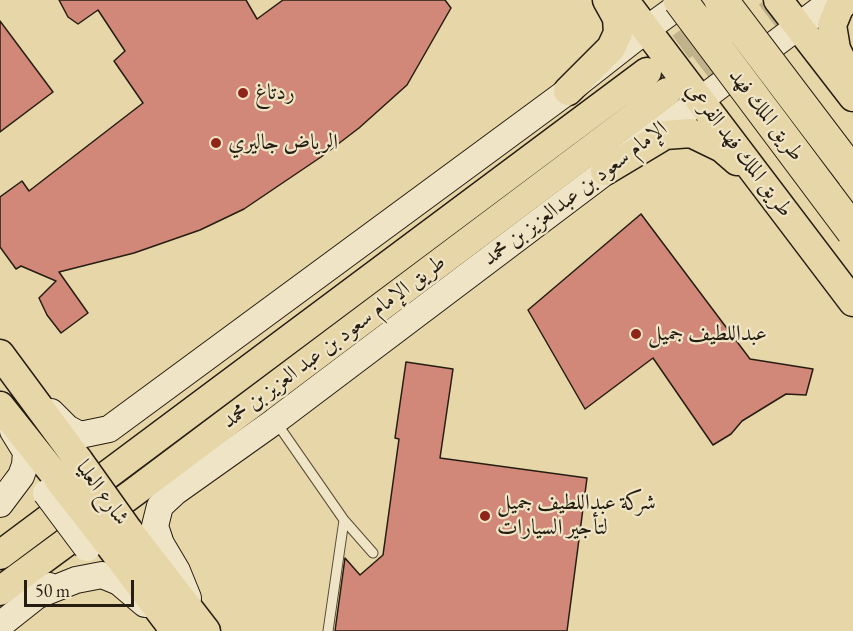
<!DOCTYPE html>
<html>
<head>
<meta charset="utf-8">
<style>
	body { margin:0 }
	#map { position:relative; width:853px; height:631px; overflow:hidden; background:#e7d7a8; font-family:"EB Garamond",serif }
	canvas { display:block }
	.scale { position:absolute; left:24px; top:580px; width:110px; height:27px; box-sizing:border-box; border:3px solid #261d12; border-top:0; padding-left:8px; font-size:18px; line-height:21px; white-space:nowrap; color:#261d12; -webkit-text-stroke:4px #efe5c6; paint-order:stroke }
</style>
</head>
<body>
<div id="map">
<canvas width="853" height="631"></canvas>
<div class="scale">50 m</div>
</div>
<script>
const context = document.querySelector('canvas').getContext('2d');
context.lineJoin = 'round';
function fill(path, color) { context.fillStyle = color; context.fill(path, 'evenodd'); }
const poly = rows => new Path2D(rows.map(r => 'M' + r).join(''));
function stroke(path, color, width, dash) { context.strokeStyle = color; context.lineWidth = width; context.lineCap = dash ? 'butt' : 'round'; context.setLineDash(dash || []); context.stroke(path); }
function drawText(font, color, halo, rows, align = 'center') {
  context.font = font + ' "EB Garamond",Amiri,serif'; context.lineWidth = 4.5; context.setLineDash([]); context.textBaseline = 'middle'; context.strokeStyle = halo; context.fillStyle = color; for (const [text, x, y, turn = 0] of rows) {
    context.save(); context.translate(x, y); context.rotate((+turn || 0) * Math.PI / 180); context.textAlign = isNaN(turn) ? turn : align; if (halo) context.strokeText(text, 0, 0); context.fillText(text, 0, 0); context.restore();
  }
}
const building = poly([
	[59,0,246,0,257,19,283,0,445,0,451,8,407,85,359,128,321,157,244,209,200,230,134,253,59,272,88,313,61,333,47,315,39,298,56,281,21,266,16,269,0,247,0,197,22,181,29,191,143,103,114,61,125,51,98,10,78,24,68,17,59,0],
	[0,21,53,92,0,132,0,21],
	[641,214,750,359,813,369,806,395,786,394,742,421,731,434,713,445,653,358,585,409,528,310,641,214],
	[406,362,453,369,440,458,587,478,567,631,335,631,345,558,360,575,383,555,399,439,395,438,406,362]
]);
fill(building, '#d28878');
stroke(building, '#261d12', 1.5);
stroke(poly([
	[647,72,745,0],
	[667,92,788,0]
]), '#c0b28a', 28, [28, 14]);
const lane = poly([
	[276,422,344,520,328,631],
	[344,520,373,553]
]);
const secondary = poly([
	[51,412,67,428,80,435,109,429,568,91,647,29,687,0],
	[0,504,21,476,25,465,26,452,13,431],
	[36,596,76,580,102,575,119,582,145,604],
	[188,598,177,571,161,544,155,526,160,506,175,492,275,421,833,0],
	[0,625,49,586]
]);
const primary = poly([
	[624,0,853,302],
	[778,0,853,97],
	[846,0,839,8,832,25,836,49,849,76],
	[568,91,611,48,618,33,617,18,607,0],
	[605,171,665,135,691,133,722,148,737,161],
	[0,354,79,461],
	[0,406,58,479],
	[128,530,206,631],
	[108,543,175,631],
	[0,555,647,72],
	[0,591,133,493,667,92]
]);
stroke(lane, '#564c38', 11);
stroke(secondary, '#261d12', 28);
stroke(primary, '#261d12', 31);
stroke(lane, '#efe5c6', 9);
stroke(secondary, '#efe5c6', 26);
stroke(primary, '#e7d7a8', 28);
const secondaryBridge = poly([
	[46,493,87,548]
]);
const primaryBridge = poly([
	[79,461,128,530],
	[58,479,108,543]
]);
const highwayBridge = poly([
	[680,0,853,231],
	[721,0,853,174]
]);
stroke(secondaryBridge, '#261d12', 28, []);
stroke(primaryBridge, '#261d12', 31, []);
stroke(highwayBridge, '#261d12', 35, []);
stroke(secondaryBridge, '#efe5c6', 26);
stroke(primaryBridge, '#e7d7a8', 28);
stroke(highwayBridge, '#e7d7a8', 33);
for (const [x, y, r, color] of [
	[243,93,6,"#8f2418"],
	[216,143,6,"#8f2418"],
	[636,334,6,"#8f2418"],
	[485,516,6,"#8f2418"]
]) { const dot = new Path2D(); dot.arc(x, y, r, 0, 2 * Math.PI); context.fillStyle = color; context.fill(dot); stroke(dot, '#efe5c6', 2); }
drawText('22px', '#261d12', '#efe5c6', [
	["ردتاغ",255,93],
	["الرياض جاليري",228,143],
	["عبداللطيف جميل",648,334],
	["شركة عبداللطيف جميل",497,503],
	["لتأجير السيارات",497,528]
], 'left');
drawText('22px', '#261d12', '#efe5c6', [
	["طريق الملك فهد",766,115,53],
	["طريق الملك فهد الفرعي",739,150,53],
	["الإمام سعود بن عبدالعزيز بن محمد",575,194,-37],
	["طريق الإمام سعود بن عبد العزيز بن محمد",334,342,-37],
	["شارع العليا",102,493,54]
]);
</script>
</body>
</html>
